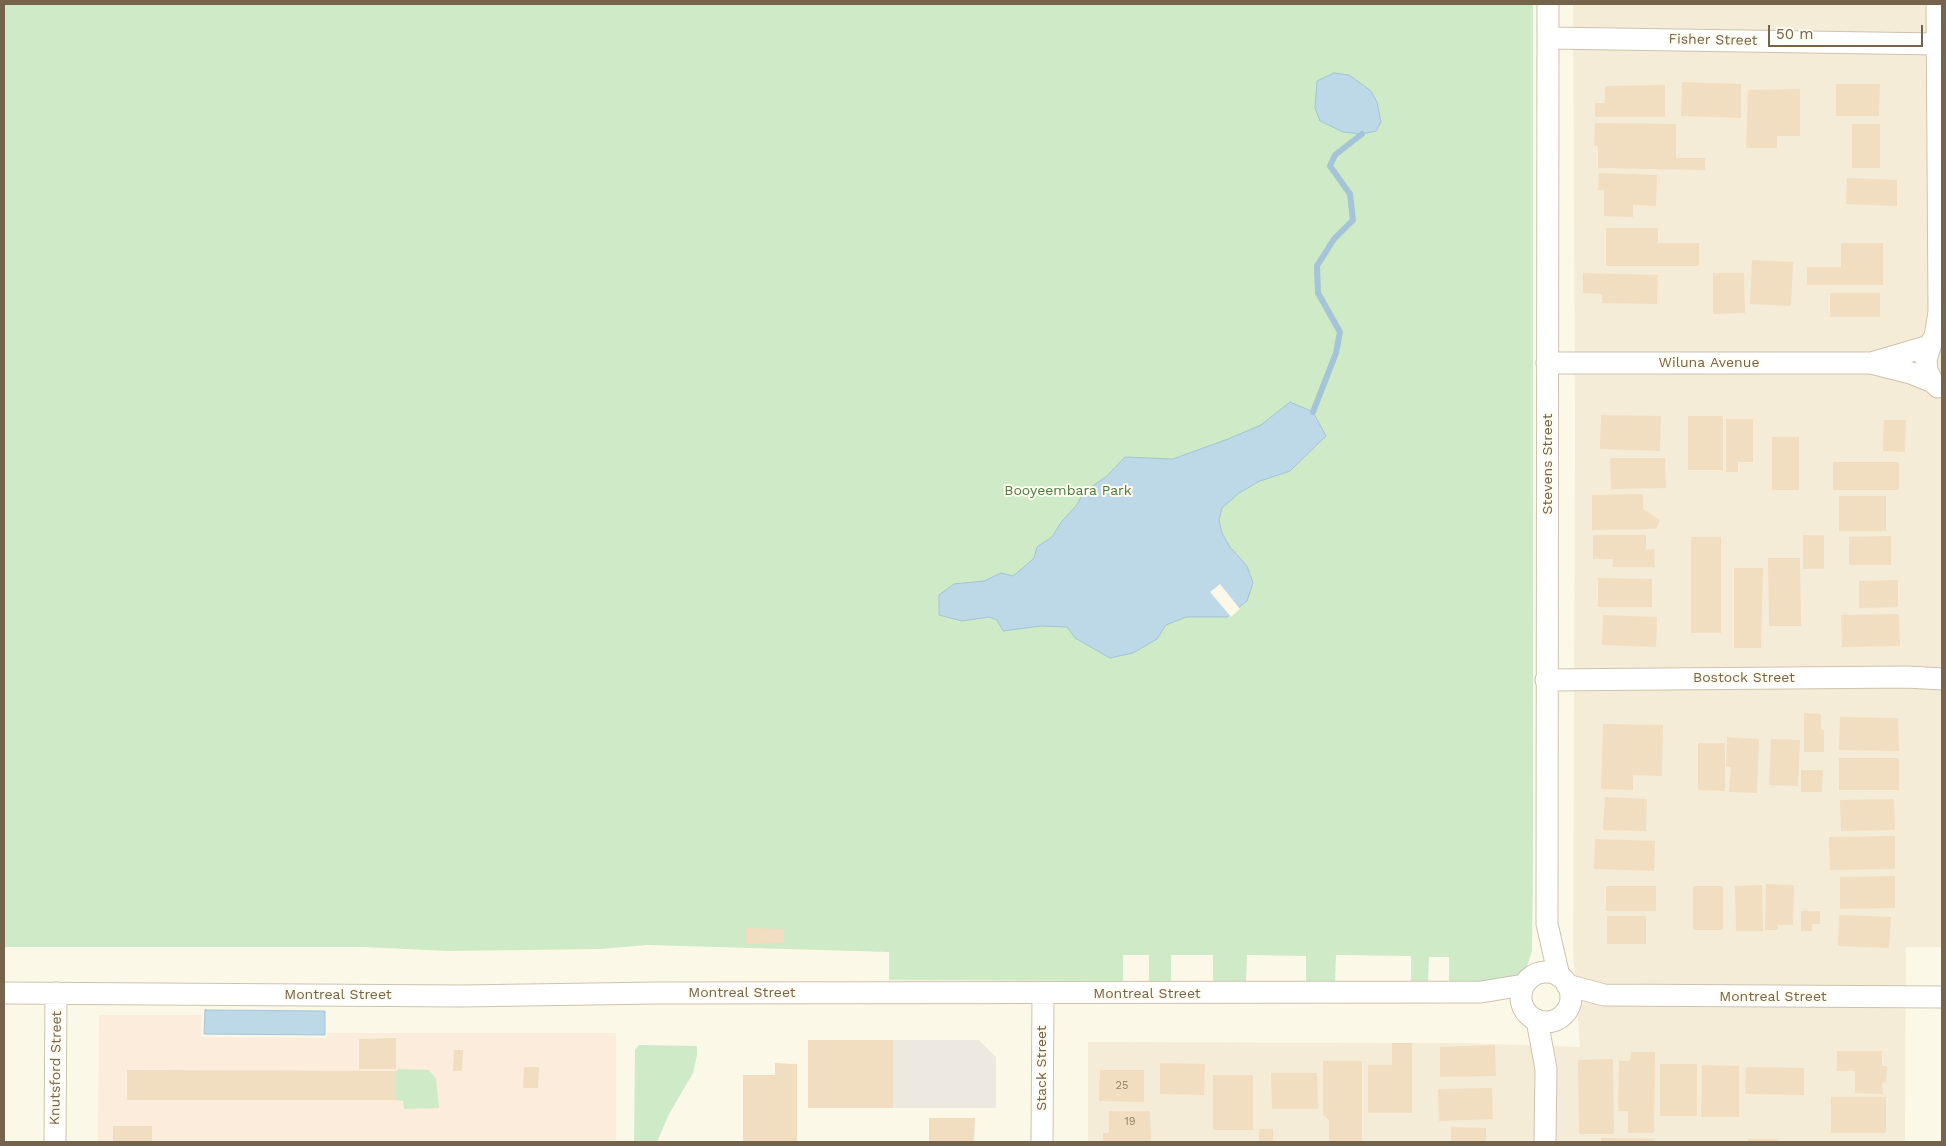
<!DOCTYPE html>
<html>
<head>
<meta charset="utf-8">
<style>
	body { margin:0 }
	#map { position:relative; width:1946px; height:1146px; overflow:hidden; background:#fcf8e8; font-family:"Work Sans",sans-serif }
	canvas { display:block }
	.frame { position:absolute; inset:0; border:5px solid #76634c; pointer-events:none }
	.scale { position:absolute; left:1768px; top:25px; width:155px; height:22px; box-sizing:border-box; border:2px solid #76634c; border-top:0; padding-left:6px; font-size:15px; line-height:18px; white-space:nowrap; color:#76634c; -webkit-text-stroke:4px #fffbef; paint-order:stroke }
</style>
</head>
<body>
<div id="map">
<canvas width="1946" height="1146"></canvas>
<div class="frame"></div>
<div class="scale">50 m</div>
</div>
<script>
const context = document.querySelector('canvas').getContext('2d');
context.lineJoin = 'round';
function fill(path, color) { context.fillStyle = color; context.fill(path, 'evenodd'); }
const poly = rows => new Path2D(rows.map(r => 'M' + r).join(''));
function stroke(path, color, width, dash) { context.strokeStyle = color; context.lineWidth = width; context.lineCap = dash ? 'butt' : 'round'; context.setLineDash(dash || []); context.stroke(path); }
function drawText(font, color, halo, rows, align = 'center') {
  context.font = font + ' "Work Sans",sans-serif'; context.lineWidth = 4; context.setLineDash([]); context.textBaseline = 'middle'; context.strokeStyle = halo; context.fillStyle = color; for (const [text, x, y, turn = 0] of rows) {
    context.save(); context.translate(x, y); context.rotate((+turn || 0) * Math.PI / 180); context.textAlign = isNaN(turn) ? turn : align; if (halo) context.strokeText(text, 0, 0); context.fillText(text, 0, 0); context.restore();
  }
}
fill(poly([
	[1573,4,1942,4,1942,947,1906,947,1905,1142,1088,1142,1088,1042,1466,1043,1580,1047,1573,949,1575,433]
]), '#f4ecd7');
fill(poly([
	[99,1015,201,1015,201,1037,327,1038,327,1033,616,1033,616,1142,98,1142]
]), '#fcecdc');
fill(poly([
	[808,1040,979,1040,996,1057,996,1108,808,1108]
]), '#ede9e1');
fill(poly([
	[4,4,1533,4,1533,862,1532,951,1526,970,1508,982,1449,983,1449,957,1429,957,1428,983,1411,982,1411,956,1336,955,1335,982,1306,983,1306,956,1247,955,1246,982,1213,982,1213,955,1171,955,1171,981,1149,982,1149,955,1123,955,1123,981,889,980,889,952,647,945,600,949,448,951,363,947,4,947],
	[639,1045,697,1046,697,1055,693,1073,669,1114,657,1142,634,1142,635,1050],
	[399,1069,429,1070,436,1079,439,1108,404,1109,403,1101,396,1100,396,1071]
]), '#ceeac6');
const water = poly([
	[1334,73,1349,75,1371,91,1377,102,1381,122,1376,131,1362,134,1343,132,1320,121,1315,108,1317,81,1334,73],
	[1290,402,1313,412,1326,436,1290,471,1260,481,1239,493,1222,508,1219,520,1222,533,1230,547,1247,566,1253,583,1247,601,1227,617,1186,617,1166,625,1157,639,1133,653,1110,658,1075,638,1067,627,1041,626,1003,631,997,620,989,617,962,621,939,615,939,595,954,584,984,581,1001,573,1013,576,1024,567,1034,558,1037,547,1052,537,1062,521,1076,506,1084,492,1107,476,1125,457,1173,459,1228,439,1261,425,1290,402],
	[205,1010,325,1011,325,1035,204,1034,205,1010]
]);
fill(water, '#bdd8e6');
stroke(water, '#a3c5d7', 1);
fill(poly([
	[1220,584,1240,609,1231,617,1210,592]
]), '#fcf8e8');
stroke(poly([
	[1313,412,1336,353,1340,332,1318,293,1317,266,1334,239,1353,220,1350,194,1330,166,1335,155,1362,134]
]), '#a3c5d7', 6);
fill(poly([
	[1682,82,1741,84,1741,118,1681,116],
	[1836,84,1880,84,1879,116,1836,116],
	[1665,85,1665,117,1595,117,1595,103,1605,103,1605,86],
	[1800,89,1800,136,1777,136,1777,148,1746,148,1748,90],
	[1595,123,1676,124,1676,158,1705,158,1705,170,1598,168,1598,146,1594,146],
	[1852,124,1880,124,1880,168,1852,168],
	[1599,173,1657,175,1656,206,1633,205,1633,217,1604,216,1604,190,1598,190],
	[1847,178,1897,180,1897,206,1846,204],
	[1606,228,1658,228,1658,243,1699,243,1699,266,1606,266],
	[1841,243,1883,243,1883,285,1807,285,1807,267,1841,267],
	[1752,260,1793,262,1791,306,1750,304],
	[1583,273,1658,275,1657,304,1602,303,1602,294,1583,293],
	[1713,273,1744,273,1745,313,1713,314],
	[1830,293,1880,293,1880,317,1830,317],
	[1601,415,1661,416,1660,451,1600,449],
	[1688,416,1723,416,1723,470,1688,470],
	[1726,419,1753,419,1753,462,1738,462,1738,472,1726,472],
	[1884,420,1906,420,1905,452,1883,451],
	[1772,437,1799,437,1799,490,1772,490],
	[1610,458,1665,458,1666,488,1611,489],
	[1833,462,1899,462,1899,490,1833,490],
	[1643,494,1643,509,1660,520,1656,529,1592,530,1592,495],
	[1839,496,1886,496,1886,531,1839,531],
	[1593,535,1646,535,1646,550,1654,549,1655,567,1613,567,1613,559,1593,559],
	[1803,535,1824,535,1824,569,1803,569],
	[1891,536,1891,565,1849,565,1849,537],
	[1691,537,1721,537,1721,633,1691,633],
	[1768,558,1800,558,1801,626,1769,626],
	[1734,568,1763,568,1761,648,1734,648],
	[1598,578,1652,579,1652,607,1598,607],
	[1898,580,1898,607,1859,608,1859,581],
	[1899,614,1900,646,1842,647,1841,615],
	[1603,615,1657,617,1656,647,1602,645],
	[1804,713,1821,714,1821,730,1824,730,1824,752,1804,752],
	[1840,717,1898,718,1899,751,1839,750],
	[1603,724,1663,725,1662,776,1633,775,1633,790,1601,789],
	[1727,737,1759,739,1757,793,1729,792,1731,767,1726,766],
	[1771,739,1800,740,1798,786,1769,785],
	[1698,743,1725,743,1725,791,1698,790],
	[1839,758,1899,758,1899,790,1839,790],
	[1801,770,1823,770,1822,792,1801,792],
	[1605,797,1647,799,1646,831,1603,830],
	[1894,799,1895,830,1841,831,1840,800],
	[1895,836,1895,869,1830,870,1829,837],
	[1595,839,1655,841,1654,871,1594,869],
	[1895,876,1895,908,1840,909,1840,877],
	[1766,884,1794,885,1793,925,1778,925,1778,930,1765,930],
	[1762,885,1763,931,1736,931,1735,886],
	[1606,886,1656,886,1656,911,1606,911],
	[1693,886,1723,886,1723,930,1693,930],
	[1801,911,1820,911,1820,924,1812,924,1812,931,1801,931],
	[1839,915,1891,917,1889,948,1838,946],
	[1607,916,1646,916,1646,944,1607,944],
	[746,928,784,929,784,943,746,944],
	[396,1038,396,1069,359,1069,359,1039],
	[808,1040,893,1040,893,1108,808,1108],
	[1392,1043,1412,1043,1412,1113,1368,1113,1368,1065,1392,1065],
	[1495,1045,1496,1076,1440,1077,1440,1047],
	[454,1050,463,1050,462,1071,453,1071],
	[1837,1051,1882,1051,1882,1066,1887,1066,1886,1082,1882,1083,1883,1094,1855,1093,1855,1071,1837,1071],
	[1631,1052,1655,1052,1654,1133,1628,1133,1628,1111,1618,1111,1619,1061,1630,1061],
	[1613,1059,1614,1134,1579,1134,1578,1060],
	[1323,1061,1362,1061,1362,1142,1329,1142,1329,1120,1323,1115],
	[775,1063,797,1064,797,1142,743,1142,743,1075,775,1075],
	[1160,1063,1205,1064,1204,1095,1160,1094],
	[1660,1064,1697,1064,1697,1116,1660,1116],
	[1702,1065,1739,1066,1739,1117,1701,1117],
	[524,1067,539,1067,538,1088,523,1088],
	[1746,1067,1804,1068,1804,1095,1745,1094],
	[127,1070,396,1071,396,1100,127,1100],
	[1100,1070,1144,1070,1144,1102,1099,1101],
	[1271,1073,1317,1073,1318,1109,1272,1109],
	[1213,1075,1253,1075,1253,1130,1213,1130],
	[1492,1088,1493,1119,1439,1121,1438,1089],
	[1831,1097,1886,1097,1886,1133,1831,1133],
	[1109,1111,1150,1111,1151,1142,1103,1142,1103,1133,1109,1133],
	[929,1118,975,1118,974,1142,929,1142],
	[113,1126,152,1126,152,1142,113,1142],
	[1451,1127,1486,1128,1486,1142,1451,1142],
	[1259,1129,1273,1129,1273,1142,1259,1142],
	[1601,1138,1654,1139,1654,1142,1601,1142],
	[1748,1139,1778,1139,1778,1142,1748,1142]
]), '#f1ddc0');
const minor = poly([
	[1548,4,1547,924,1559,976],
	[1549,38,1937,44],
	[1935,337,1939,312,1937,4],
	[1547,363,1871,363,1911,373,1933,382],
	[1871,363,1929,346],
	[1938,387,1933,382,1927,371,1926,359,1932,341,1942,331],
	[1546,680,1907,677,1942,679],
	'1521 997a25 25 0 1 1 50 0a25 25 0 1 1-50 0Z',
	[1567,985,1604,995,1942,997],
	[4,993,462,996,656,993,1481,992,1524,985],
	[1537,1020,1546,1069,1545,1142],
	[55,1142,56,993],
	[1042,1142,1043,994]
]);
stroke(minor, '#cec2ae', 23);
stroke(minor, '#fff', 21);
drawText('11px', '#958269', null, [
	["25",1122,1086],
	["19",1130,1122]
]);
drawText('14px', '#76634c', '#fffbef', [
	["Fisher Street",1713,40,1],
	["Wiluna Avenue",1709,363],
	["Stevens Street",1548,464,-90],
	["Bostock Street",1744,678],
	["Montreal Street",742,993],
	["Montreal Street",1147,994],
	["Montreal Street",338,995],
	["Montreal Street",1773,997],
	["Knutsford Street",56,1068,-89],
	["Stack Street",1042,1068,-90]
]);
drawText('14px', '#4a7b44', '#fffbef', [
	["Booyeembara Park",1068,491]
]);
</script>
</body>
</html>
